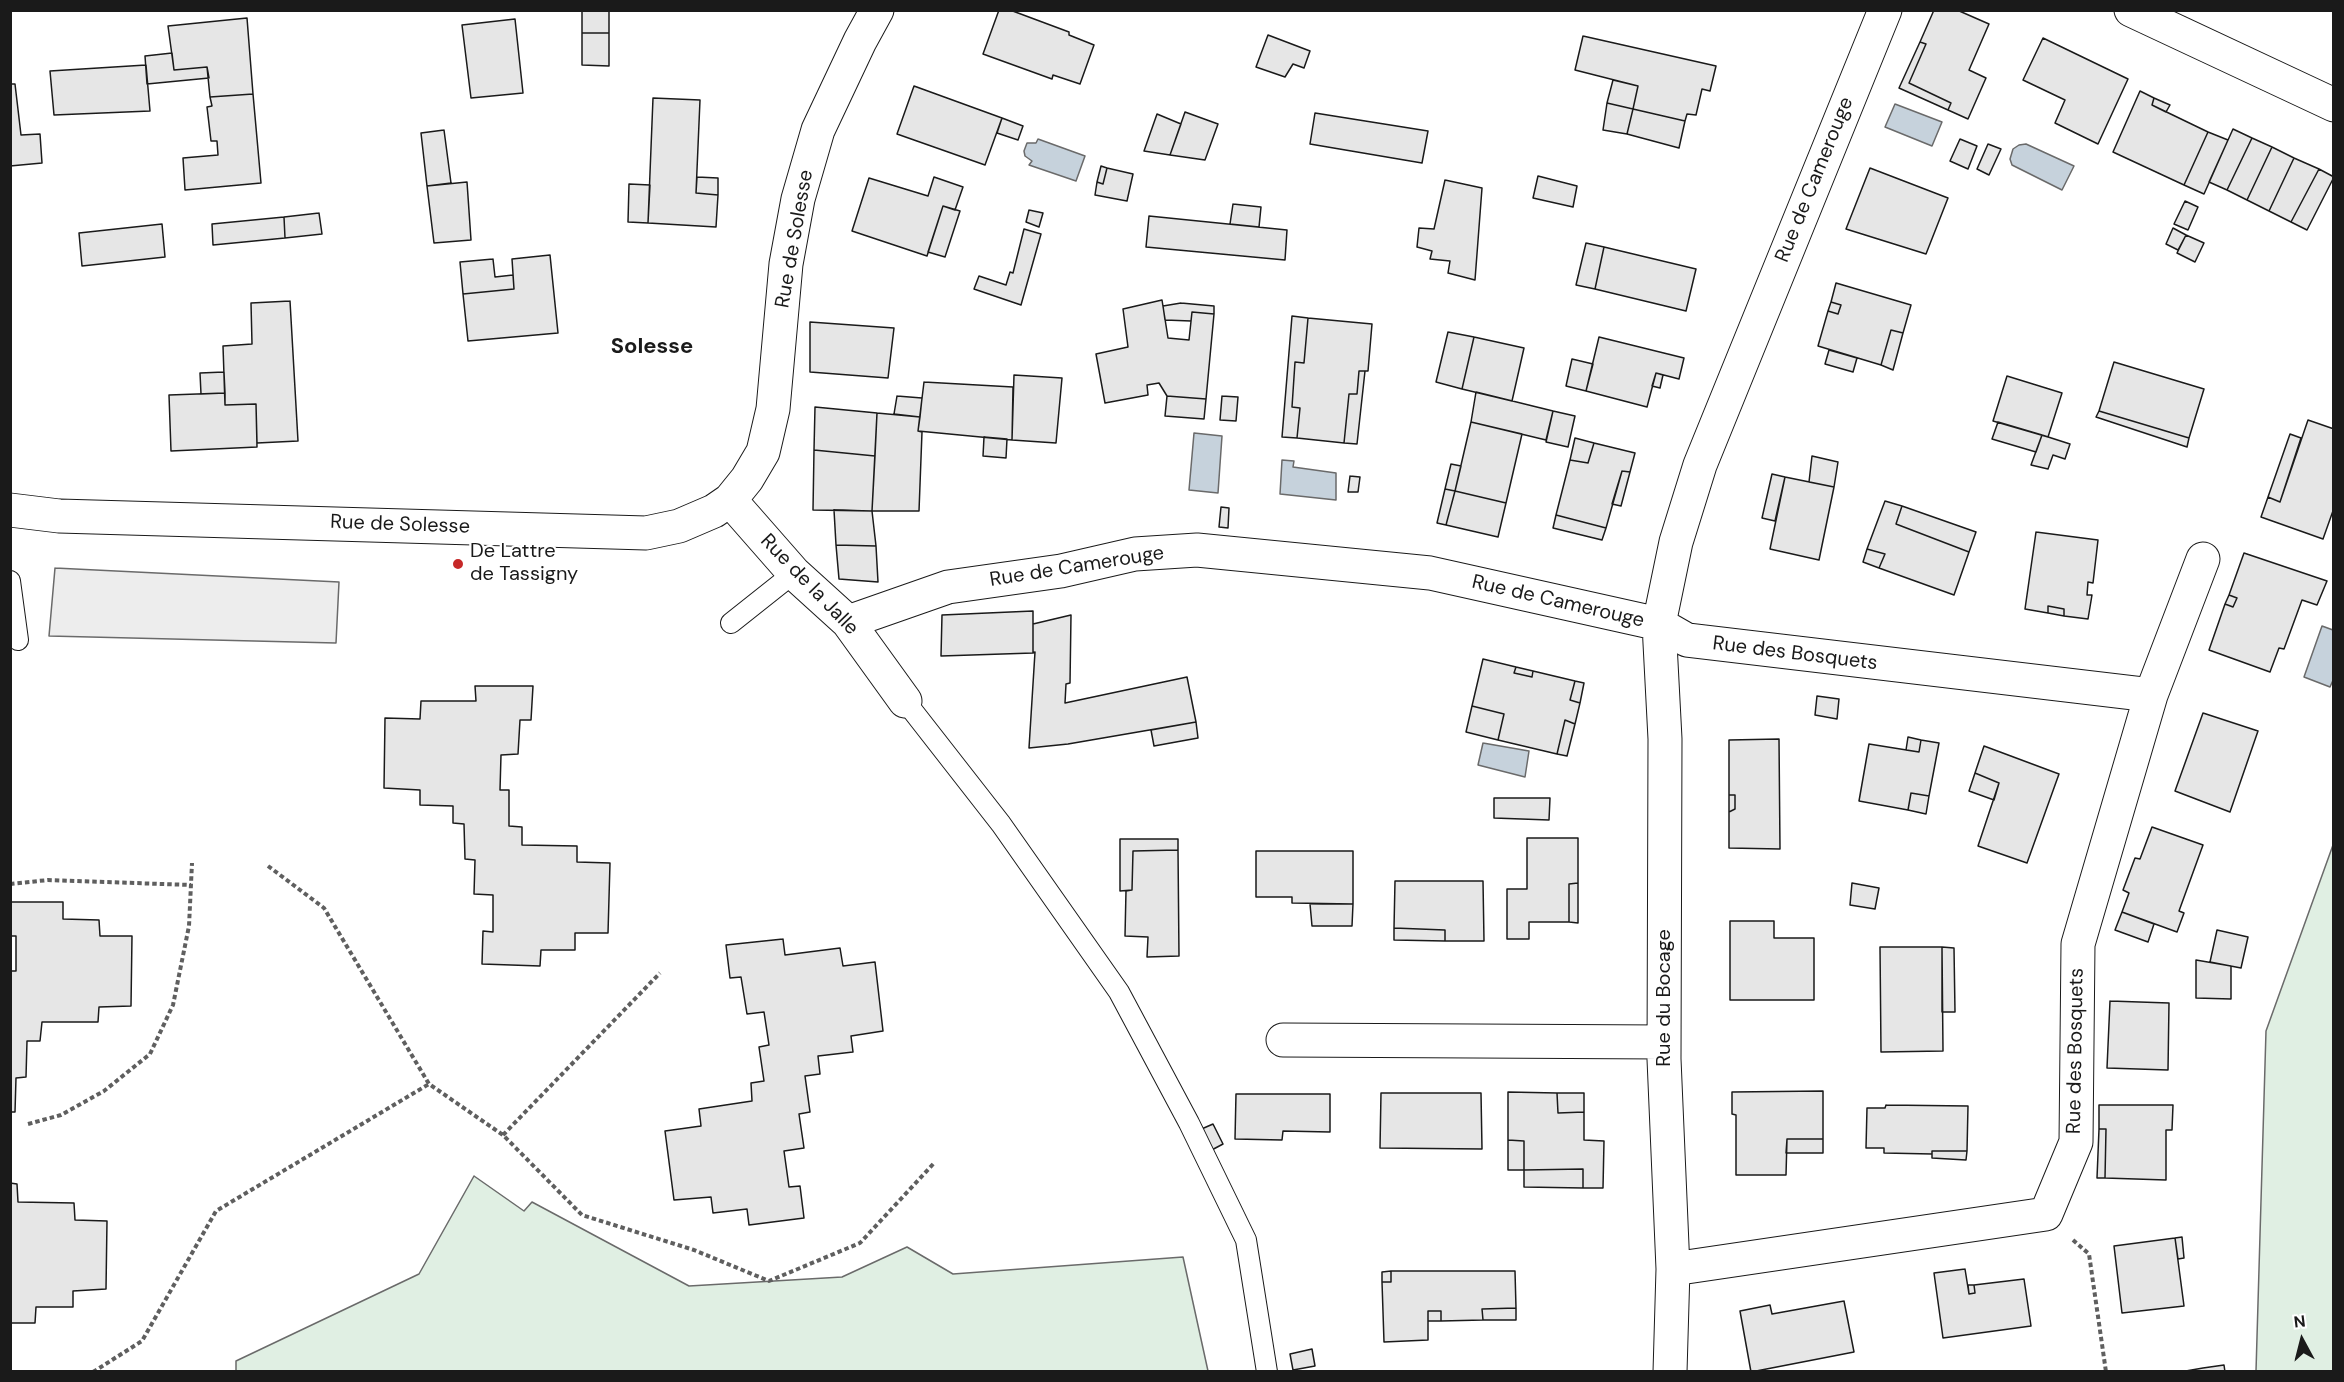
<!DOCTYPE html>
<html>
<head>
<meta charset="utf-8">
<style>
	body { margin:0 }
	#map { position:relative; width:2344px; height:1382px; overflow:hidden; background:#fff; font-family:"DM Sans",sans-serif }
	canvas { display:block }
	.frame { position:absolute; inset:0; border:12px solid #1a1a1a; pointer-events:none }
	.north { position:absolute; left:2272px; top:1310px; width:60px; height:60px; -webkit-text-stroke:4px #fff; paint-order:stroke; rotate:353deg; font-size:16px; font-weight:700; line-height:24px; text-align:center; color:#1a1a1a }
	.north::after { content:''; display:block; margin:auto; width:21px; height:27px; background:#1a1a1a; clip-path:polygon(50% 0,100% 100%,50% 72%,0 100%) }
</style>
</head>
<body>
<div id="map">
<canvas width="2344" height="1382"></canvas>
<div class="frame"></div>
<div class="north">N</div>
</div>
<script>
const context = document.querySelector('canvas').getContext('2d');
context.lineJoin = 'round';
function fill(path, color) { context.fillStyle = color; context.fill(path, 'evenodd'); }
const poly = rows => new Path2D(rows.map(r => 'M' + r).join(''));
function stroke(path, color, width, dash) { context.strokeStyle = color; context.lineWidth = width; context.lineCap = dash ? 'butt' : 'round'; context.setLineDash(dash || []); context.stroke(path); }
function drawText(font, color, halo, rows, align = 'center') {
  context.font = font + ' "DM Sans",sans-serif'; context.lineWidth = 4.5; context.setLineDash([]); context.textBaseline = 'middle'; context.strokeStyle = halo; context.fillStyle = color; for (const [text, x, y, turn = 0] of rows) {
    context.save(); context.translate(x, y); context.rotate((+turn || 0) * Math.PI / 180); context.textAlign = isNaN(turn) ? turn : align; if (halo) context.strokeText(text, 0, 0); context.fillText(text, 0, 0); context.restore();
  }
}
const green = poly([
	[2333,845,2333,1371,2256,1371,2266,1031,2333,845],
	[474,1176,524,1211,532,1202,689,1286,842,1277,907,1247,953,1274,1183,1257,1208,1371,236,1371,236,1361,419,1274,474,1176]
]);
fill(green, '#e0efe3');
stroke(green, '#6a6a6a', 1.5);
const parking = poly([
	[55,568,339,582,336,643,49,636,55,568]
]);
fill(parking, '#ededed');
stroke(parking, '#6a6a6a', 1.5);
const water = poly([
	[1895,104,1942,122,1932,146,1885,127,1895,104],
	[1038,139,1085,156,1076,181,1029,165,1032,161,1025,156,1024,151,1027,143,1036,143,1038,139],
	[2026,144,2074,166,2062,190,2012,165,2010,159,2013,149,2019,145,2026,144],
	[1194,433,1222,436,1218,493,1189,490,1194,433],
	[1282,460,1294,461,1293,467,1336,473,1336,500,1280,494,1282,460],
	[2322,626,2333,630,2334,678,2330,687,2304,677,2322,626],
	[1483,743,1529,751,1525,777,1478,765,1483,743]
]);
fill(water, '#c6d2dc');
stroke(water, '#6a6a6a', 1.5);
const building = poly([
	[582,10,609,10,609,33,582,33,582,10],
	[999,10,1010,10,1069,32,1069,35,1094,45,1080,84,1053,75,1052,79,983,54,999,10],
	[1934,10,1957,10,1989,24,1969,70,1986,78,1968,119,1948,110,1951,103,1909,83,1926,44,1920,42,1934,10],
	[247,18,253,94,210,97,207,67,174,70,168,26,247,18],
	[515,19,523,93,471,98,462,25,515,19],
	[582,33,609,33,609,66,582,65,582,33],
	[1268,35,1310,51,1304,68,1293,64,1285,77,1256,67,1268,35],
	[1583,36,1716,66,1710,91,1702,89,1696,115,1687,114,1685,121,1633,109,1638,86,1575,70,1583,36],
	[2043,38,2128,79,2098,144,2055,123,2065,100,2023,80,2043,38],
	[1920,42,1926,44,1909,83,1951,103,1948,110,1899,88,1920,42],
	[172,53,174,70,207,67,209,78,147,84,145,56,172,53],
	[146,65,150,111,54,115,50,71,146,65],
	[1613,80,1638,86,1633,109,1607,103,1613,80],
	[10,84,15,84,21,135,40,134,42,163,10,166,10,84],
	[914,86,1002,118,985,165,897,134,914,86],
	[2140,91,2154,98,2152,105,2208,132,2184,185,2113,152,2140,91],
	[253,94,261,183,185,190,183,158,218,155,217,141,211,141,207,107,212,106,210,97,253,94],
	[653,98,700,100,696,193,718,195,716,227,648,223,653,98],
	[2154,98,2170,105,2166,112,2152,105,2154,98],
	[1607,103,1633,109,1627,134,1603,130,1607,103],
	[1633,109,1685,121,1679,148,1627,134,1633,109],
	[1185,112,1218,124,1205,160,1170,155,1185,112],
	[1315,113,1428,131,1422,163,1310,144,1315,113],
	[1157,114,1181,124,1170,155,1144,151,1157,114],
	[1002,118,1023,126,1018,140,997,133,1002,118],
	[2233,129,2252,138,2227,190,2209,182,2233,129],
	[444,130,451,183,427,186,421,133,444,130],
	[2208,132,2228,140,2204,194,2184,185,2208,132],
	[2252,138,2272,147,2247,200,2227,190,2252,138],
	[1960,139,1977,146,1968,169,1950,161,1960,139],
	[1988,144,2001,149,1989,175,1977,169,1988,144],
	[2272,147,2294,158,2269,211,2247,200,2272,147],
	[2294,158,2319,169,2291,222,2269,211,2294,158],
	[1101,166,1107,168,1103,184,1097,182,1101,166],
	[1107,168,1133,174,1127,201,1095,195,1097,182,1103,184,1107,168],
	[1870,168,1948,198,1926,254,1846,229,1870,168],
	[2319,169,2334,177,2307,230,2291,222,2319,169],
	[1538,176,1577,186,1573,207,1533,198,1538,176],
	[697,177,718,178,718,195,696,193,697,177],
	[934,177,963,187,955,210,943,206,927,256,852,231,869,178,928,196,934,177],
	[1445,180,1482,188,1475,280,1448,273,1450,261,1430,259,1432,251,1417,247,1419,228,1434,229,1445,180],
	[467,182,471,240,434,243,427,186,467,182],
	[629,184,650,185,648,223,628,222,629,184],
	[2185,201,2198,207,2188,230,2174,224,2185,201],
	[1233,204,1261,207,1259,227,1230,224,1233,204],
	[943,206,960,211,945,257,928,252,943,206],
	[1029,210,1043,213,1039,227,1026,222,1029,210],
	[319,213,322,234,285,238,284,217,319,213],
	[1149,216,1287,230,1285,260,1146,247,1149,216],
	[284,217,285,238,213,245,212,224,284,217],
	[162,224,165,257,82,266,79,233,162,224],
	[2173,228,2186,235,2178,250,2166,244,2173,228],
	[1024,229,1041,234,1021,305,974,289,979,276,1006,285,1010,272,1013,273,1024,229],
	[2186,235,2204,243,2195,262,2177,253,2186,235],
	[1586,243,1604,247,1595,289,1576,285,1586,243],
	[1604,247,1696,269,1686,311,1595,289,1604,247],
	[550,255,558,333,468,341,463,294,514,289,512,259,550,255],
	[493,259,495,277,513,275,514,289,463,294,460,262,493,259],
	[1836,283,1911,305,1903,333,1891,330,1881,365,1818,346,1828,311,1838,314,1841,305,1831,302,1836,283],
	[1162,300,1168,338,1189,340,1192,312,1214,314,1206,399,1167,396,1159,383,1147,385,1148,395,1105,403,1096,354,1128,347,1123,309,1162,300],
	[290,301,298,441,257,443,256,404,225,405,223,346,252,344,251,303,290,301],
	[1831,302,1841,305,1838,314,1828,311,1831,302],
	[1181,303,1214,306,1214,314,1192,312,1191,321,1165,320,1163,306,1181,303],
	[1292,316,1308,318,1304,363,1295,362,1292,407,1300,408,1297,438,1282,437,1292,316],
	[1308,318,1372,324,1368,371,1359,371,1357,394,1349,394,1344,443,1297,438,1300,408,1292,407,1295,362,1304,363,1308,318],
	[810,322,894,328,888,378,810,372,810,322],
	[1891,330,1903,333,1893,370,1881,365,1891,330],
	[1448,332,1474,337,1462,389,1436,382,1448,332],
	[1474,337,1524,348,1512,401,1462,389,1474,337],
	[1599,337,1684,358,1679,379,1656,373,1647,407,1586,391,1599,337],
	[1829,350,1857,358,1853,372,1825,364,1829,350],
	[1572,359,1593,364,1586,391,1566,386,1572,359],
	[2114,362,2204,389,2189,438,2099,411,2114,362],
	[1359,371,1365,371,1357,444,1344,443,1349,394,1357,394,1359,371],
	[224,372,225,393,201,394,200,373,224,372],
	[1656,373,1663,375,1660,388,1652,386,1656,373],
	[1014,375,1062,378,1056,443,1012,440,1014,375],
	[2007,376,2062,393,2048,437,1993,421,2007,376],
	[924,382,1013,387,1012,440,918,431,924,382],
	[1476,392,1553,411,1546,440,1471,422,1476,392],
	[225,393,225,405,256,404,257,447,171,451,169,395,225,393],
	[897,396,922,398,920,417,894,414,897,396],
	[1167,396,1206,399,1204,419,1165,416,1167,396],
	[1222,396,1238,397,1236,421,1220,420,1222,396],
	[815,407,877,413,875,456,814,450,815,407],
	[1553,411,1575,416,1568,447,1546,442,1553,411],
	[2099,411,2189,438,2187,447,2096,417,2099,411],
	[877,413,920,417,918,431,922,432,919,511,872,511,877,413],
	[2308,420,2334,429,2334,508,2323,539,2261,517,2268,497,2280,502,2308,420],
	[1471,422,1522,434,1506,503,1455,491,1471,422],
	[1998,422,2042,435,2036,452,1992,439,1998,422],
	[2290,434,2301,438,2280,502,2268,497,2290,434],
	[2042,435,2070,444,2065,459,2053,455,2048,469,2031,465,2042,435],
	[984,437,1007,439,1006,458,983,456,984,437],
	[1575,438,1594,443,1588,463,1570,460,1575,438],
	[1594,443,1635,453,1630,472,1622,471,1606,528,1556,515,1570,460,1588,463,1594,443],
	[814,450,875,456,872,511,813,510,814,450],
	[1812,456,1838,462,1834,487,1809,482,1812,456],
	[1451,464,1461,466,1455,491,1445,489,1451,464],
	[1622,471,1630,472,1621,506,1612,504,1622,471],
	[1772,474,1785,477,1775,521,1762,518,1772,474],
	[1350,476,1360,477,1358,492,1348,492,1350,476],
	[1785,477,1834,487,1819,560,1770,549,1785,477],
	[1445,489,1455,491,1446,525,1437,523,1445,489],
	[1455,491,1506,503,1498,537,1446,525,1455,491],
	[1885,501,1902,506,1896,524,1969,552,1954,595,1879,568,1885,554,1867,549,1885,501],
	[1902,506,1976,532,1969,552,1896,524,1902,506],
	[1221,507,1229,508,1228,528,1219,527,1221,507],
	[834,510,872,511,876,546,836,545,834,510],
	[1556,515,1606,528,1602,540,1553,528,1556,515],
	[2036,532,2098,540,2093,583,2088,582,2087,595,2092,595,2088,619,2064,616,2064,609,2048,606,2048,613,2025,609,2036,532],
	[836,545,876,546,878,582,839,579,836,545],
	[1867,549,1885,554,1879,568,1863,562,1867,549],
	[2244,553,2327,581,2317,605,2302,600,2284,649,2279,648,2270,672,2209,650,2225,604,2233,607,2237,598,2229,595,2244,553],
	[2229,595,2237,598,2233,607,2225,604,2229,595],
	[2048,606,2064,609,2064,616,2048,613,2048,606],
	[1033,611,1033,653,941,656,942,615,1033,611],
	[1071,615,1070,683,1066,684,1065,703,1187,677,1196,722,1068,744,1029,748,1035,652,1033,653,1033,624,1071,615],
	[1483,659,1516,667,1514,673,1532,677,1533,671,1575,681,1570,700,1580,703,1575,724,1565,720,1557,754,1498,740,1504,714,1472,706,1483,659],
	[1516,667,1533,671,1532,677,1514,673,1516,667],
	[1575,681,1584,683,1580,703,1570,700,1575,681],
	[475,686,533,686,531,720,520,720,518,754,501,755,500,790,509,790,509,826,522,827,522,845,577,846,577,862,610,863,608,933,575,933,575,950,541,950,540,966,482,964,483,931,493,932,493,895,474,894,475,860,465,859,464,824,453,823,453,806,420,805,420,790,384,788,385,718,420,719,421,701,476,701,475,686],
	[1817,696,1839,699,1837,719,1815,715,1817,696],
	[1472,706,1504,714,1498,740,1466,732,1472,706],
	[2203,713,2258,731,2230,812,2175,791,2203,713],
	[1565,720,1575,724,1567,756,1557,754,1565,720],
	[1196,722,1198,738,1154,746,1151,730,1196,722],
	[1908,737,1921,740,1919,752,1906,750,1908,737],
	[1779,739,1780,849,1729,848,1729,812,1735,809,1735,795,1729,795,1729,740,1779,739],
	[1921,740,1939,743,1929,796,1911,793,1908,810,1859,801,1869,744,1919,752,1921,740],
	[1984,746,2059,774,2027,863,1978,846,1999,783,1975,773,1984,746],
	[1975,773,1999,783,1994,800,1969,791,1975,773],
	[1911,793,1929,796,1926,814,1908,810,1911,793],
	[1729,795,1735,795,1735,809,1729,812,1729,795],
	[1494,798,1550,798,1549,820,1494,818,1494,798],
	[2152,827,2203,845,2179,911,2184,913,2177,932,2122,912,2129,893,2123,890,2135,858,2140,859,2152,827],
	[1527,838,1578,838,1578,883,1569,884,1569,922,1529,922,1529,939,1507,939,1507,889,1527,889,1527,838],
	[1120,839,1178,839,1178,850,1133,851,1132,890,1120,891,1120,839],
	[1178,850,1179,956,1147,957,1148,937,1125,936,1126,891,1132,890,1133,851,1178,850],
	[1256,851,1353,851,1353,904,1292,903,1292,897,1256,897,1256,851],
	[1395,881,1483,881,1484,941,1445,941,1445,930,1394,928,1395,881],
	[1578,883,1578,923,1569,922,1569,884,1578,883],
	[1852,883,1879,888,1875,909,1850,905,1852,883],
	[10,902,63,902,63,919,99,920,100,936,132,936,131,1006,99,1007,98,1022,42,1022,40,1041,27,1041,26,1077,16,1078,15,1112,10,1112,10,971,16,971,16,936,10,936,10,902],
	[1310,904,1353,904,1352,926,1312,926,1310,904],
	[2122,912,2154,924,2148,942,2115,930,2122,912],
	[1730,921,1774,921,1774,938,1814,938,1814,1000,1730,1000,1730,921],
	[1394,928,1445,930,1445,941,1394,940,1394,928],
	[2217,930,2248,937,2241,968,2210,962,2217,930],
	[783,939,785,955,840,948,843,966,875,962,883,1031,851,1036,853,1052,818,1056,820,1074,805,1076,810,1112,799,1114,804,1148,784,1151,789,1187,800,1186,804,1218,749,1225,747,1209,713,1213,711,1197,674,1200,665,1131,701,1126,699,1109,752,1101,751,1083,764,1081,759,1047,769,1045,764,1012,747,1014,741,977,730,978,726,945,783,939],
	[1880,947,1942,947,1943,1051,1881,1052,1880,947],
	[1942,947,1954,948,1955,1012,1942,1012,1942,947],
	[2196,960,2231,966,2231,999,2196,998,2196,960],
	[2110,1001,2169,1003,2168,1070,2107,1068,2110,1001],
	[1823,1091,1823,1139,1787,1139,1786,1175,1736,1175,1736,1115,1732,1114,1732,1092,1823,1091],
	[1508,1092,1557,1093,1558,1113,1584,1112,1584,1140,1604,1141,1603,1188,1583,1188,1583,1169,1524,1170,1524,1141,1508,1140,1508,1092],
	[1381,1093,1481,1093,1482,1149,1380,1148,1381,1093],
	[1557,1093,1584,1093,1584,1112,1558,1113,1557,1093],
	[1236,1094,1330,1094,1330,1132,1283,1131,1282,1140,1235,1139,1236,1094],
	[1886,1105,1968,1106,1967,1151,1932,1151,1932,1154,1884,1153,1884,1148,1866,1148,1867,1108,1885,1108,1886,1105],
	[2099,1105,2173,1105,2172,1130,2166,1130,2166,1180,2105,1178,2106,1129,2099,1129,2099,1105],
	[1213,1124,1223,1144,1208,1152,1197,1131,1213,1124],
	[2099,1129,2106,1129,2105,1178,2097,1178,2099,1129],
	[1787,1139,1823,1139,1823,1153,1786,1153,1787,1139],
	[1508,1140,1524,1141,1524,1170,1508,1170,1508,1140],
	[1932,1151,1967,1151,1966,1160,1932,1158,1932,1151],
	[1583,1169,1583,1188,1524,1187,1524,1170,1583,1169],
	[10,1183,17,1184,18,1202,74,1203,75,1220,107,1221,106,1289,73,1291,73,1307,36,1307,35,1323,10,1323,10,1183],
	[2182,1237,2184,1258,2178,1259,2175,1238,2182,1237],
	[2175,1238,2184,1306,2122,1313,2114,1246,2175,1238],
	[1965,1269,1969,1294,1975,1293,1974,1285,2024,1279,2031,1326,1943,1338,1934,1273,1965,1269],
	[1391,1271,1391,1282,1382,1282,1382,1272,1391,1271],
	[1391,1271,1515,1271,1516,1308,1482,1309,1483,1320,1441,1321,1441,1311,1428,1311,1428,1340,1384,1342,1382,1282,1391,1282,1391,1271],
	[1968,1285,1974,1285,1975,1293,1969,1294,1968,1285],
	[1844,1301,1854,1352,1751,1372,1740,1311,1770,1305,1772,1314,1844,1301],
	[1516,1308,1516,1320,1483,1320,1482,1309,1516,1308],
	[1428,1311,1441,1311,1441,1321,1428,1321,1428,1311],
	[1312,1349,1315,1366,1293,1370,1290,1354,1312,1349],
	[2224,1365,2225,1372,2180,1372,2203,1368,2224,1365]
]);
fill(building, '#e6e6e6');
stroke(building, '#1a1a1a', 1.5);
const service = poly([
	[10,581,18,640],
	[731,623,794,573],
	[905,701,1001,824,1119,992,1189,1123,1246,1240,1267,1372]
]);
const minor = poly([
	[2131,10,2334,105],
	[730,500,794,573,848,622,905,701],
	[10,510,59,516,646,533,679,526,714,511,730,500,747,479,763,452,773,409,786,264,798,199,818,130,860,41,877,10],
	[848,622,948,587,1061,571,1135,554,1197,550,1430,573,1659,624,1676,542,1700,465,1885,10],
	[1659,624,1665,739,1664,1059,1673,1269,1670,1372],
	[1659,624,1687,640,2151,695],
	[1283,1040,1664,1042],
	[1673,1269,2046,1214,2076,1142,2078,944,2151,695,2203,559]
]);
stroke(service, '#1a1a1a', 22);
stroke(minor, '#1a1a1a', 35);
stroke(poly([
	[268,866,324,908,429,1084,503,1135,582,1215,694,1250,769,1281,860,1243,935,1162],
	[10,884,48,880,191,885],
	[28,1124,61,1115,104,1091,150,1054,173,1005,189,926,192,863],
	[503,1135,660,973],
	[2073,1240,2089,1254,2106,1372],
	[93,1372,142,1341,216,1211,429,1084]
]), '#5f5f5f', 4, [4.5, 3]);
stroke(service, '#fff', 20);
stroke(minor, '#fff', 33);
for (const [x, y, r, color] of [
	[458,564,6,"#c62828"]
]) { const dot = new Path2D(); dot.arc(x, y, r, 0, 2 * Math.PI); context.fillStyle = color; context.fill(dot); stroke(dot, '#fff', 2); }
drawText('20px', '#1a1a1a', '#fff', [
	["Rue de Camerouge",1815,180,-68],
	["Rue de Solesse",795,239,-80],
	["Rue de Solesse",400,525,2],
	["Rue de Camerouge",1077,567,-9],
	["Rue de la Jalle",809,585,46],
	["Rue de Camerouge",1558,602,13],
	["Rue des Bosquets",1795,654,7],
	["Rue du Bocage",1665,998,-90],
	["Rue des Bosquets",2076,1051,-89]
]);
drawText('20px', '#1a1a1a', '#fff', [
	["De Lattre",470,552],
	["de Tassigny",470,575]
], 'left');
drawText('bold 22px', '#1a1a1a', '#fff', [
	["Solesse",652,347]
]);
</script>
</body>
</html>
